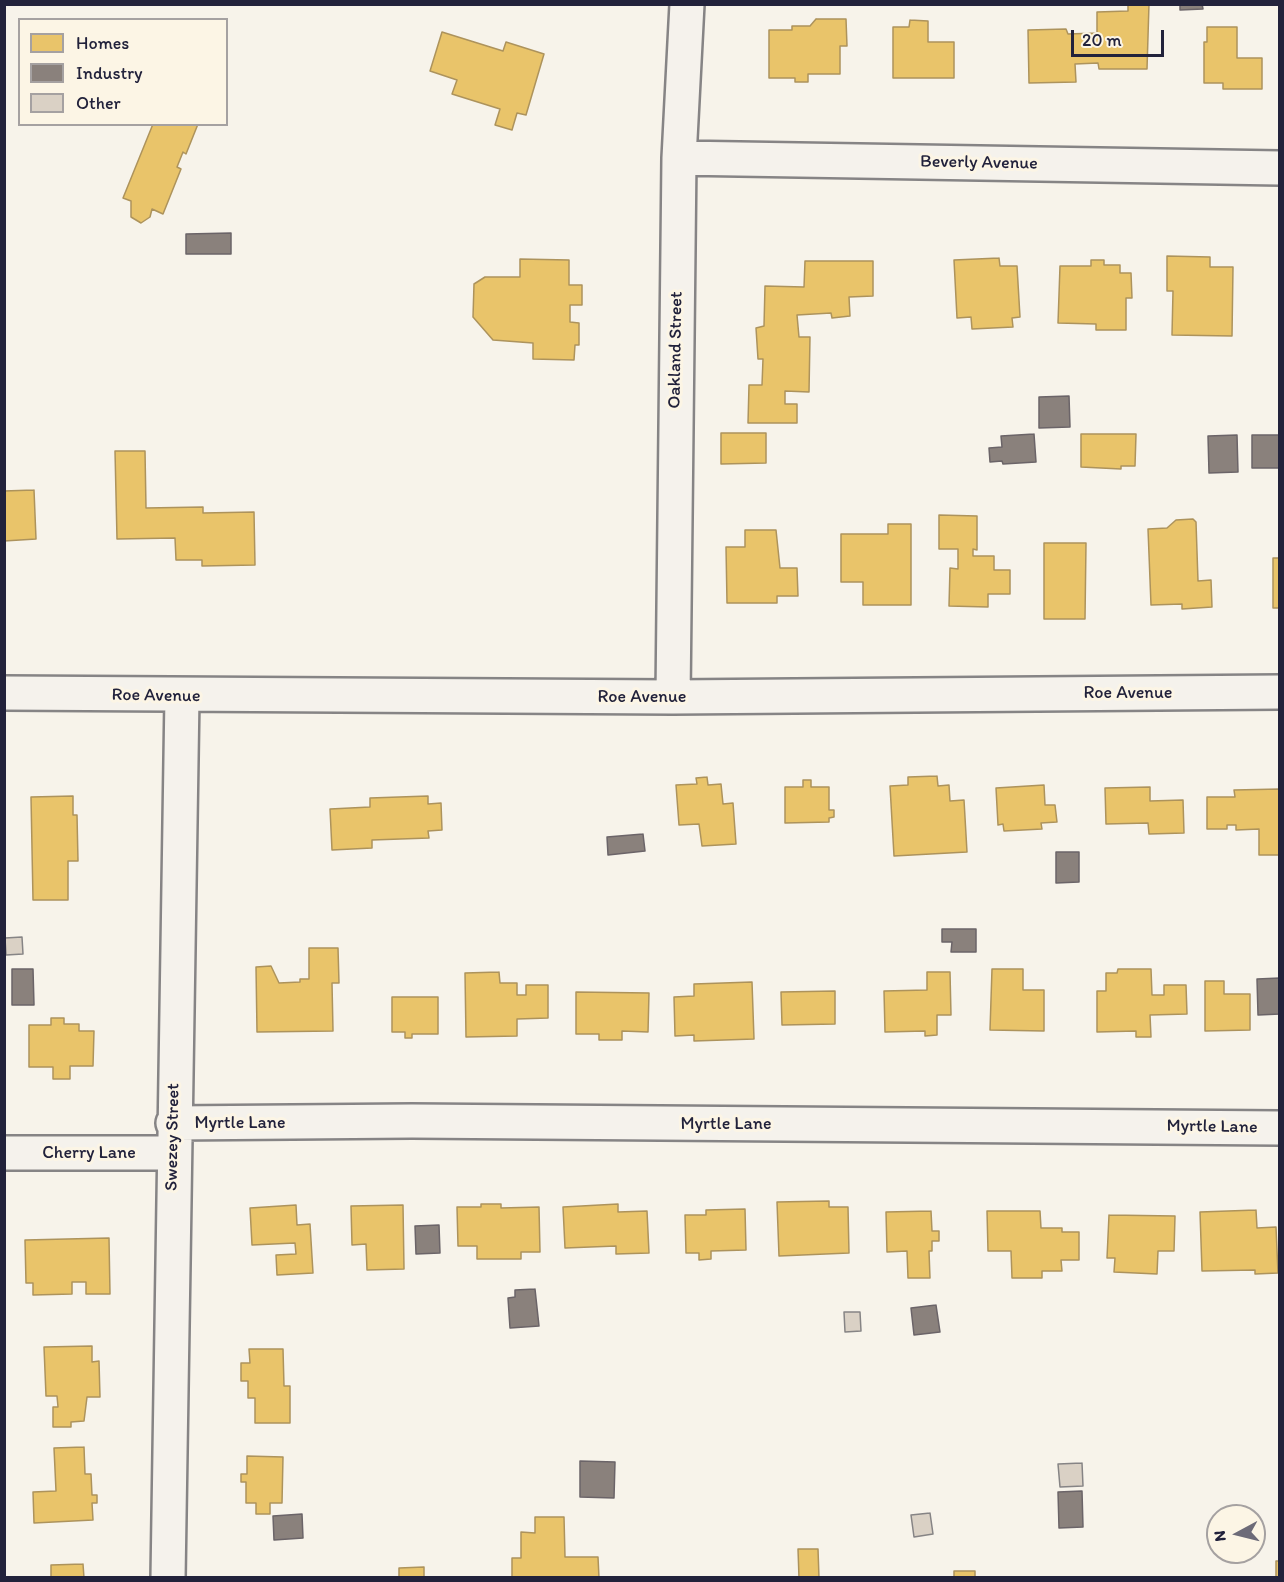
<!DOCTYPE html>
<html>
<head>
<meta charset="utf-8">
<style>
	body { margin:0 }
	#map { position:relative; width:1284px; height:1582px; overflow:hidden; background:#f7f3ea; font-family:Itim,sans-serif }
	canvas { display:block }
	.frame { position:absolute; inset:0; border:6px solid #22223b; pointer-events:none }
	.legend { position:absolute; left:18px; top:18px; width:210px; height:108px; box-sizing:border-box; background:#fcf5e5; border:2px solid #a5a1a1; margin:0; padding:8px 10px; list-style:none; font-size:18px; color:#22223b }
	.legend li { display:flex; align-items:center; gap:12px; height:30px }
	.legend b { width:30px; border:2px solid #a5a1a1 }
	.north { position:absolute; left:1206px; top:1504px; width:60px; height:60px; box-sizing:border-box; background:#fcf5e5; border:2px solid #a5a1a1; border-radius:50%; rotate:263deg; font-size:16px; font-weight:700; line-height:24px; text-align:center; color:#22223b }
	.north::after { content:''; display:block; margin:auto; width:21px; height:27px; background:#6d6b78; clip-path:polygon(50% 0,100% 100%,50% 72%,0 100%) }
	.scale { position:absolute; left:1071px; top:30px; width:93px; height:27px; box-sizing:border-box; border:3px solid #22223b; border-top:0; padding-left:8px; font-size:18px; line-height:21px; white-space:nowrap; color:#22223b; -webkit-text-stroke:4px #fcf5e5; paint-order:stroke }
</style>
</head>
<body>
<div id="map">
<canvas width="1284" height="1582"></canvas>
<div class="frame"></div>
<ul class="legend">
<li><b style="height:16px;background:#e9c46a"></b>Homes</li>
<li><b style="height:16px;background:#8a817c"></b>Industry</li>
<li><b style="height:16px;background:#dad1c5"></b>Other</li>
</ul>
<div class="north">N</div>
<div class="scale">20 m</div>
</div>
<script>
const context = document.querySelector('canvas').getContext('2d');
context.lineJoin = 'round';
function fill(path, color) { context.fillStyle = color; context.fill(path, 'evenodd'); }
const poly = rows => new Path2D(rows.map(r => 'M' + r).join(''));
function stroke(path, color, width, dash) { context.strokeStyle = color; context.lineWidth = width; context.lineCap = dash ? 'butt' : 'round'; context.setLineDash(dash || []); context.stroke(path); }
function drawText(font, color, halo, rows, align = 'center') {
  context.font = font + ' Itim,sans-serif'; context.lineWidth = 6; context.setLineDash([]); context.textBaseline = 'middle'; context.strokeStyle = halo; context.fillStyle = color; for (const [text, x, y, turn = 0] of rows) {
    context.save(); context.translate(x, y); context.rotate((+turn || 0) * Math.PI / 180); context.textAlign = isNaN(turn) ? turn : align; if (halo) context.strokeText(text, 0, 0); context.fillText(text, 0, 0); context.restore();
  }
}
const homes = poly([
	[1128,4,1149,4,1147,69,1099,69,1098,63,1075,64,1076,82,1029,83,1028,30,1066,29,1068,34,1097,33,1097,12,1128,11,1128,4],
	[816,19,846,19,847,46,840,46,840,74,808,74,808,82,795,82,795,78,769,78,769,30,792,30,792,26,810,26,816,19],
	[910,20,928,21,928,42,954,42,954,78,893,78,893,27,909,27,910,20],
	[1207,27,1237,27,1237,58,1262,58,1262,89,1223,89,1223,83,1204,83,1204,42,1207,42,1207,27],
	[442,32,503,51,506,42,544,54,526,115,517,113,512,130,495,125,500,109,452,94,457,80,430,71,442,32],
	[153,124,198,124,186,154,183,152,177,167,181,169,163,214,152,209,150,217,141,223,131,217,131,201,123,198,153,124],
	[1167,256,1210,257,1210,267,1233,267,1232,336,1172,335,1173,291,1167,291,1167,256],
	[999,258,1000,266,1017,266,1020,317,1012,318,1013,327,972,329,971,317,957,318,954,260,999,258],
	[520,259,569,260,569,285,582,285,582,305,570,305,570,322,579,323,579,345,575,345,574,360,533,359,533,343,493,340,473,317,474,284,485,277,520,277,520,259],
	[1091,260,1104,260,1104,265,1120,265,1120,273,1131,273,1132,298,1126,298,1126,330,1096,330,1096,324,1058,323,1060,266,1091,266,1091,260],
	[805,261,873,261,873,296,849,297,850,316,832,318,831,313,797,315,799,337,810,337,809,392,785,391,785,404,797,404,797,423,748,423,749,385,762,385,763,359,758,359,756,328,764,326,765,286,804,287,805,261],
	[721,433,766,433,766,463,721,464,721,433],
	[1081,434,1136,434,1135,466,1121,466,1121,469,1081,467,1081,434],
	[115,451,145,451,146,508,203,507,203,513,254,512,255,565,202,566,202,560,176,560,175,538,117,539,115,451],
	[34,490,36,539,4,541,4,491,34,490],
	[939,515,977,516,977,550,973,549,973,556,994,556,994,570,1010,570,1010,594,988,594,988,607,949,606,950,568,958,569,958,549,939,549,939,515],
	[1193,519,1196,522,1198,581,1211,580,1212,607,1182,609,1182,604,1151,605,1148,529,1167,528,1176,520,1193,519],
	[888,524,911,524,911,605,863,605,863,582,841,582,841,534,888,534,888,524],
	[745,530,776,530,780,568,797,568,798,596,777,596,777,603,727,603,726,547,745,547,745,530],
	[1044,543,1086,543,1085,619,1044,619,1044,543],
	[1273,558,1280,558,1280,608,1273,608,1273,558],
	[937,776,938,786,949,785,950,801,964,800,967,852,894,856,890,786,908,785,908,777,937,776],
	[707,777,708,785,721,784,723,804,733,803,736,844,702,846,699,824,679,825,676,785,697,784,696,778,707,777],
	[803,780,811,780,811,787,829,787,829,810,834,810,834,817,829,818,829,822,785,823,785,787,803,787,803,780],
	[1044,785,1045,805,1055,805,1057,822,1041,823,1042,829,1004,831,1003,824,998,825,996,788,1044,785],
	[1150,787,1150,801,1183,800,1184,833,1149,834,1148,823,1106,824,1105,788,1150,787],
	[1280,789,1280,855,1259,855,1259,829,1236,830,1236,825,1227,825,1227,829,1207,829,1207,797,1235,797,1234,790,1280,789],
	[73,796,73,815,77,815,78,861,68,861,68,900,33,900,31,797,73,796],
	[428,796,428,804,441,803,442,830,428,831,429,838,372,840,372,848,332,850,330,809,370,807,370,798,428,796],
	[309,948,338,948,339,983,332,983,333,1031,257,1032,256,967,271,966,279,983,300,982,300,979,309,979,309,948],
	[992,969,1023,969,1023,990,1044,990,1044,1031,990,1030,992,969],
	[1118,969,1151,969,1152,995,1164,995,1164,985,1186,985,1187,1014,1150,1015,1151,1037,1136,1037,1136,1031,1097,1032,1097,991,1106,991,1106,973,1117,973,1118,969],
	[499,972,500,983,517,983,517,995,526,995,526,985,548,985,548,1018,517,1019,517,1036,466,1037,465,973,499,972],
	[927,972,950,972,951,1015,937,1015,937,1035,925,1036,925,1031,885,1032,884,991,927,990,927,972],
	[1205,981,1224,981,1224,994,1250,994,1250,1030,1205,1031,1205,981],
	[752,982,754,1039,694,1041,694,1035,675,1036,674,997,694,996,694,984,752,982],
	[835,991,835,1024,782,1025,781,992,835,991],
	[576,992,649,993,648,1032,622,1031,622,1040,599,1040,599,1034,576,1034,576,992],
	[392,997,438,997,438,1034,412,1034,412,1038,405,1038,405,1032,392,1032,392,997],
	[51,1018,64,1018,64,1024,79,1024,79,1031,94,1031,93,1066,70,1066,70,1079,53,1079,53,1067,29,1067,29,1025,51,1025,51,1018],
	[829,1201,829,1207,848,1207,849,1253,779,1256,777,1202,829,1201],
	[481,1204,501,1204,501,1208,539,1207,540,1252,521,1252,521,1259,477,1259,477,1246,458,1246,457,1207,481,1207,481,1204],
	[618,1204,618,1212,647,1211,649,1253,616,1254,616,1246,565,1248,563,1207,618,1204],
	[296,1205,297,1225,310,1224,313,1273,277,1275,276,1255,296,1254,295,1243,252,1245,250,1208,296,1205],
	[403,1205,404,1269,367,1270,366,1244,352,1245,351,1206,403,1205],
	[745,1209,746,1250,711,1251,711,1259,699,1260,699,1253,686,1253,685,1215,706,1215,706,1210,745,1209],
	[1256,1210,1257,1228,1276,1227,1278,1273,1255,1274,1255,1270,1202,1271,1200,1212,1256,1210],
	[931,1211,932,1231,939,1231,939,1241,932,1241,932,1251,929,1251,930,1278,908,1278,907,1251,887,1252,886,1212,931,1211],
	[987,1211,1040,1211,1041,1228,1062,1228,1062,1232,1079,1232,1079,1260,1061,1260,1062,1271,1042,1271,1042,1278,1012,1278,1011,1251,988,1251,987,1211],
	[1109,1215,1175,1216,1174,1251,1158,1251,1157,1274,1114,1272,1115,1258,1107,1258,1109,1215],
	[109,1238,110,1294,86,1294,86,1282,72,1282,72,1294,33,1295,33,1283,26,1283,25,1240,109,1238],
	[92,1346,92,1362,99,1361,100,1397,87,1397,84,1421,71,1422,71,1427,53,1427,53,1407,58,1407,57,1396,46,1396,44,1347,92,1346],
	[249,1349,283,1349,284,1386,290,1386,290,1423,255,1423,255,1398,248,1398,248,1381,241,1381,241,1363,250,1363,249,1349],
	[84,1447,85,1474,91,1474,92,1495,97,1495,97,1503,92,1503,93,1520,34,1523,33,1492,56,1491,54,1448,84,1447],
	[247,1456,283,1457,282,1503,270,1503,270,1514,256,1514,256,1503,246,1503,246,1482,241,1482,241,1474,247,1474,247,1456],
	[535,1517,564,1517,565,1557,598,1557,599,1578,512,1578,512,1558,521,1558,521,1532,535,1533,535,1517],
	[798,1549,818,1549,819,1578,799,1578,798,1549],
	[1276,1561,1280,1561,1280,1578,1276,1578,1276,1561],
	[83,1564,84,1578,51,1578,51,1565,83,1564],
	[424,1567,424,1578,399,1578,399,1568,424,1567],
	[954,1571,975,1571,975,1578,954,1578,954,1571]
]);
fill(homes, '#e9c46a');
stroke(homes, '#ad935c', 1.5);
const industry = poly([
	[1180,4,1202,4,1203,9,1180,10,1180,4],
	[231,233,231,254,186,254,186,234,231,233],
	[1069,396,1070,427,1039,428,1039,397,1069,396],
	[1034,434,1036,462,1003,464,1002,461,990,462,989,448,1002,447,1001,436,1034,434],
	[1237,435,1238,472,1209,473,1208,436,1237,435],
	[1252,435,1280,435,1280,468,1252,468,1252,435],
	[643,834,645,851,608,855,607,837,643,834],
	[1056,852,1079,852,1079,882,1056,883,1056,852],
	[942,929,976,929,976,952,951,952,952,942,942,942,942,929],
	[12,969,33,969,34,1005,12,1005,12,969],
	[1280,978,1280,1014,1258,1015,1257,979,1280,978],
	[439,1225,440,1253,416,1254,415,1226,439,1225],
	[535,1289,539,1326,510,1328,508,1298,515,1297,515,1290,535,1289],
	[936,1305,940,1332,914,1335,911,1308,936,1305],
	[580,1461,615,1462,614,1498,580,1497,580,1461],
	[1082,1491,1083,1527,1059,1528,1058,1492,1082,1491],
	[302,1514,303,1538,274,1540,273,1516,302,1514]
]);
fill(industry, '#8a817c');
stroke(industry, '#6b6468', 1.5);
const building = poly([
	[22,937,23,954,6,955,5,938,22,937],
	[844,1312,860,1312,861,1331,845,1332,844,1312],
	[1082,1463,1083,1486,1060,1487,1058,1464,1082,1463],
	[930,1513,933,1534,914,1537,911,1515,930,1513]
]);
fill(building, '#dad1c5');
stroke(building, '#868485', 1.5);
const minor = poly([
	[679,158,1280,168],
	[4,693,673,697,1280,692],
	[673,697,679,158,687,4],
	[173,1123,412,1121,1280,1128],
	[4,1153,173,1153],
	[168,1578,182,696]
]);
stroke(minor, '#868485', 38);
stroke(minor, '#f5f2ec', 33);
drawText('18px', '#22223b', '#fcf5e5', [
	["Beverly Avenue",979,163,1],
	["Oakland Street",676,350,-89],
	["Roe Avenue",1128,693],
	["Roe Avenue",156,696,1],
	["Roe Avenue",642,697],
	["Myrtle Lane",240,1123],
	["Myrtle Lane",726,1124],
	["Myrtle Lane",1212,1127,1],
	["Swezey Street",173,1137,-89],
	["Cherry Lane",89,1153]
]);
</script>
</body>
</html>
